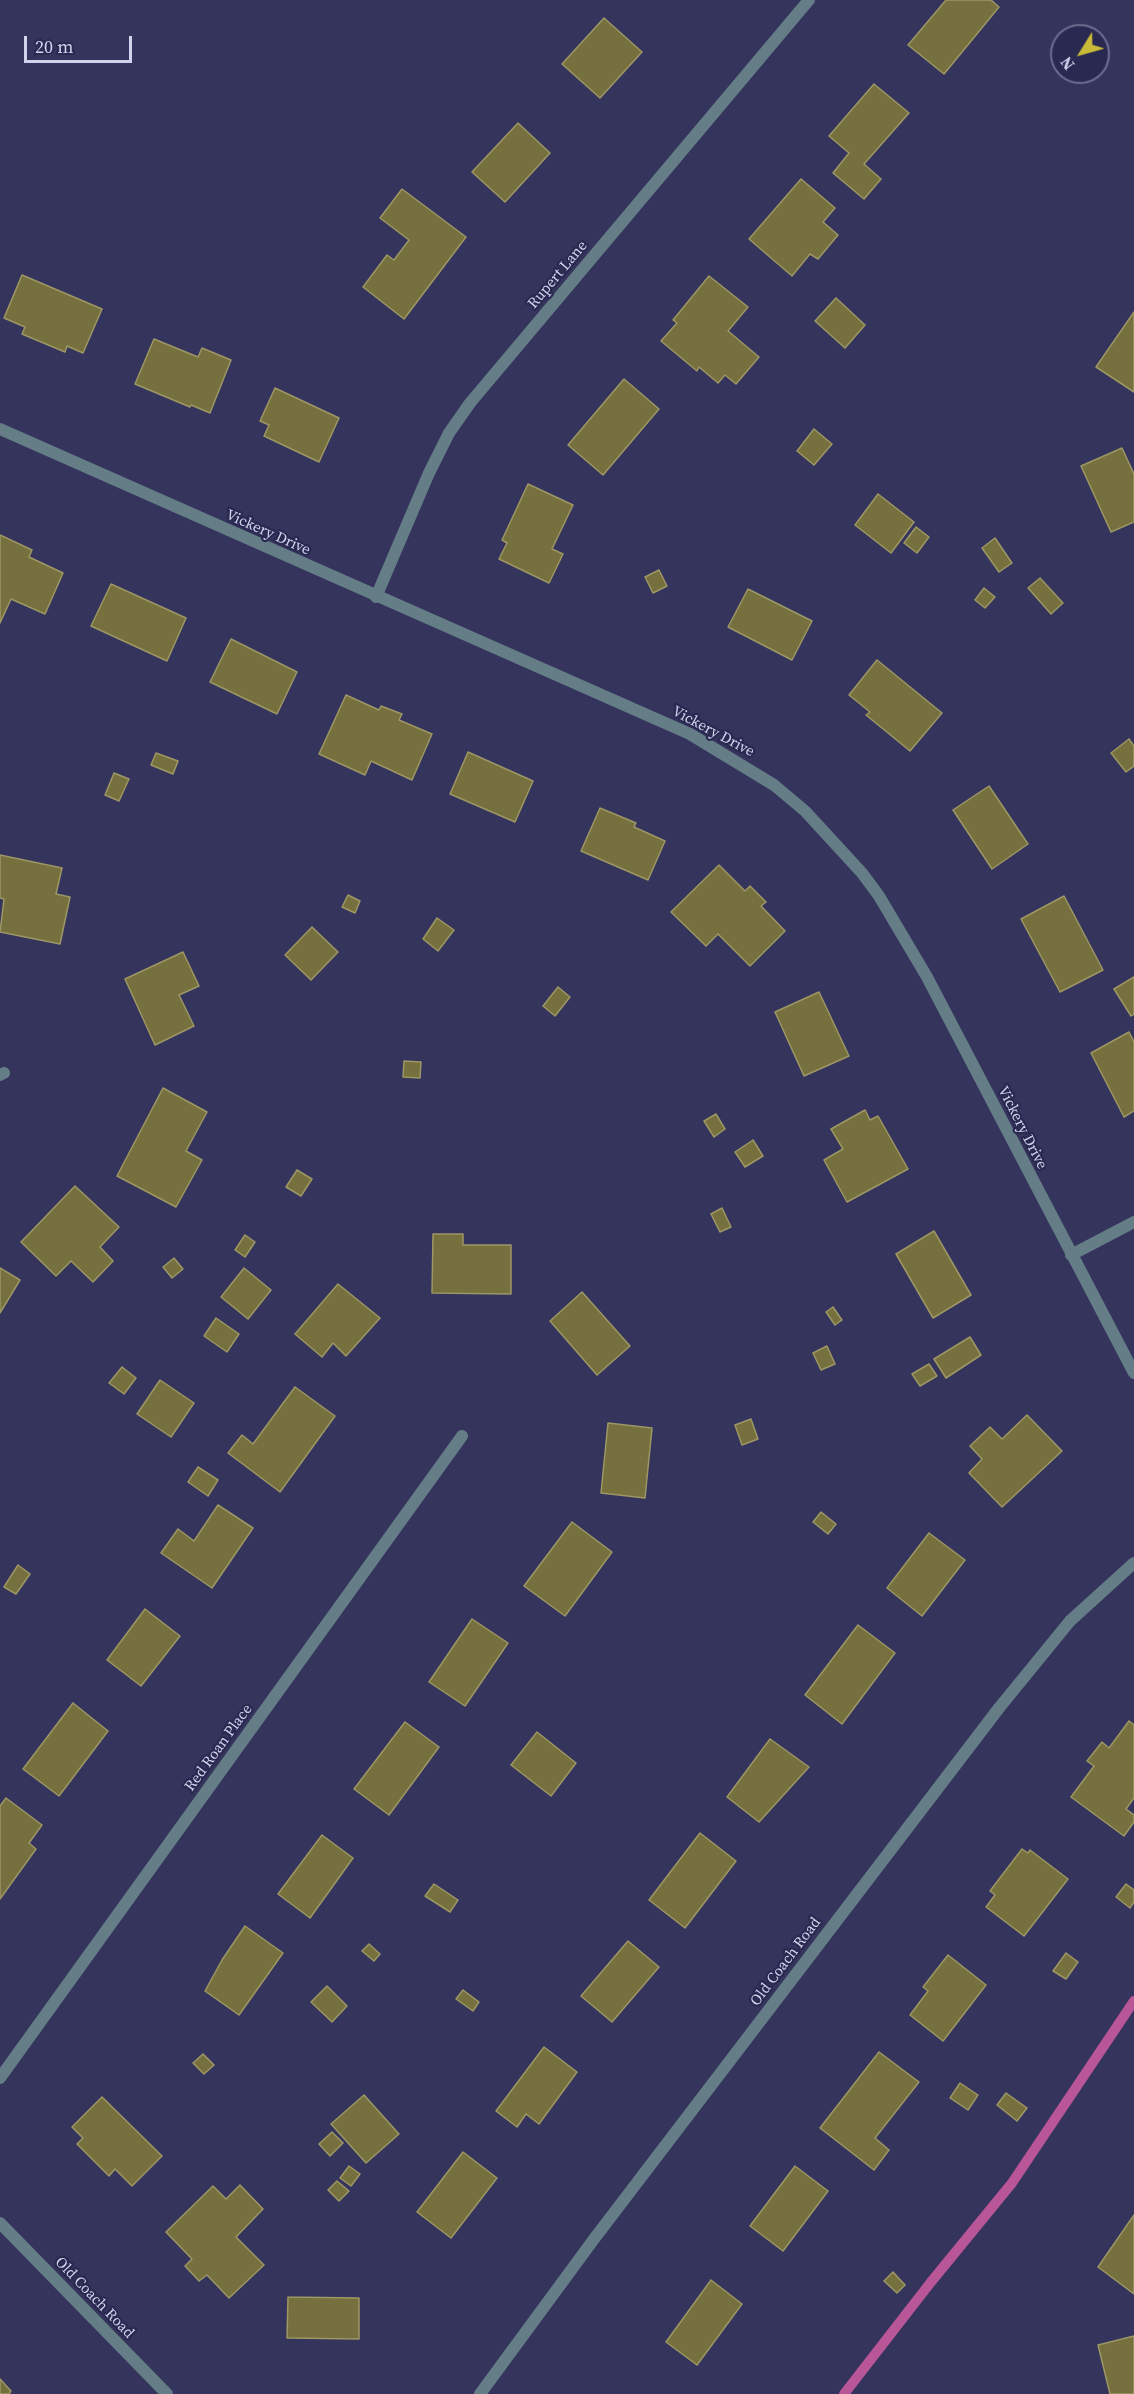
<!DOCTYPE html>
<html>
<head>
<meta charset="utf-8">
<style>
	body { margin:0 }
	#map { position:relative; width:1134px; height:2394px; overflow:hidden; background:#34345c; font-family:"Source Serif 4",serif }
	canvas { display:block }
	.north { position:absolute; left:1050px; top:24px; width:60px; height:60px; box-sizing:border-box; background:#2a2951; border:2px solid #6d6d8f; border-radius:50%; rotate:233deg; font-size:16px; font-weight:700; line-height:24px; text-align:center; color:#d1d3ec }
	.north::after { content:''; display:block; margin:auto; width:21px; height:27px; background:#caba3a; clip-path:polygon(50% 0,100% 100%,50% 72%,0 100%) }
	.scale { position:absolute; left:24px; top:36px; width:108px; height:27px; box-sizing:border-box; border:3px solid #d1d3ec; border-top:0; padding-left:8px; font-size:18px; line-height:21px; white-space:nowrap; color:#d1d3ec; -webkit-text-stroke:4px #2a2951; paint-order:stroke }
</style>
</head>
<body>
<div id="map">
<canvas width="1134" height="2394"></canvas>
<div class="north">N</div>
<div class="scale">20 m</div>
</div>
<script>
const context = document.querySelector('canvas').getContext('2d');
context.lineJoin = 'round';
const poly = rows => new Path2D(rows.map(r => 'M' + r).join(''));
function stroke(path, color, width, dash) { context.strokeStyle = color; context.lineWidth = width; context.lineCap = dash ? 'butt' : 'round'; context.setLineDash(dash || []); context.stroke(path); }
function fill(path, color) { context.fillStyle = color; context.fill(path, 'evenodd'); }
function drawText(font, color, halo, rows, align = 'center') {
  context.font = font + ' "Source Serif 4",serif'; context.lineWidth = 4.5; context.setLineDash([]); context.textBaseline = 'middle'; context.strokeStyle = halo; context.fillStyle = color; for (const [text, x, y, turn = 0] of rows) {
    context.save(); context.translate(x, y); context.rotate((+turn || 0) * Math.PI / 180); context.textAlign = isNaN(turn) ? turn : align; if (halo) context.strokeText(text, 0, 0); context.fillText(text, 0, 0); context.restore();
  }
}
stroke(poly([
	[844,2394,931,2282,1012,2183,1134,2001]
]), '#b85697', 10);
const building = poly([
	[946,0,991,0,999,7,944,74,908,45,946,0],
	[604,18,642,52,600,98,562,64,604,18],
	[874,84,909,113,864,164,881,179,864,199,833,173,849,153,829,136,874,84],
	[518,123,550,153,505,202,472,172,518,123],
	[801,179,835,208,823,222,838,235,818,259,810,254,792,276,749,239,801,179],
	[402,189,466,237,404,319,363,287,387,255,394,260,409,240,380,218,402,189],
	[22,275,102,309,83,353,67,346,65,352,22,334,25,327,4,318,22,275],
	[709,276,748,307,728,331,759,357,736,384,725,375,718,383,699,367,697,371,661,341,677,323,673,320,709,276],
	[836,298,865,325,845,348,815,321,836,298],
	[1134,312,1134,392,1096,367,1134,312],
	[154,339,198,357,202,348,231,360,210,413,191,405,190,407,135,384,154,339],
	[624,379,659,409,603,475,568,445,624,379],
	[275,388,339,418,319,462,264,436,269,425,260,421,275,388],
	[814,429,832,444,814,465,797,451,814,429],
	[1122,448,1134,474,1134,522,1111,532,1081,466,1122,448],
	[528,484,573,505,552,549,563,554,549,583,499,559,507,543,502,540,528,484],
	[878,494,914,522,891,553,855,525,878,494],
	[916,527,929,537,917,553,904,543,916,527],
	[0,535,32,550,29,557,63,573,45,614,11,599,0,623,0,535],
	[995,538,1012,563,999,572,982,548,995,538],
	[659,570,667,586,653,593,645,577,659,570],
	[1040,578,1063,603,1051,614,1028,588,1040,578],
	[111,584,186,618,167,661,91,626,111,584],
	[984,588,995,597,985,608,975,600,984,588],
	[748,589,812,621,792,660,728,627,748,589],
	[231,639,297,672,277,714,210,682,231,639],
	[877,660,942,713,910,751,866,715,870,712,849,695,877,660],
	[346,695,379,710,381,706,402,714,399,720,432,734,412,780,371,761,365,775,319,754,346,695],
	[1129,739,1134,746,1134,766,1126,772,1111,753,1129,739],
	[468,752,533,781,515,822,450,794,468,752],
	[156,753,178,761,173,774,151,765,156,753],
	[114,773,129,779,119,801,105,795,114,773],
	[989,786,1028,844,992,869,953,810,989,786],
	[600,808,636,823,634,827,665,841,648,880,581,851,600,808],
	[0,855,62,868,56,894,70,897,60,944,0,932,4,899,0,898,0,855],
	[719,865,745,891,750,886,766,902,761,906,785,931,750,966,718,934,706,946,671,912,719,865],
	[348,895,360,901,355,913,342,907,348,895],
	[1064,896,1103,970,1060,992,1021,919,1064,896],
	[437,918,454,930,438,951,423,939,437,918],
	[312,927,338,952,311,980,285,955,312,927],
	[183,952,199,986,179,995,194,1026,155,1045,125,979,183,952],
	[1134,977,1134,1014,1131,1016,1114,989,1134,977],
	[558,987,570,997,555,1016,543,1006,558,987],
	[819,992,849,1056,804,1076,775,1012,819,992],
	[1129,1032,1134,1042,1134,1111,1124,1117,1091,1053,1129,1032],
	[404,1061,421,1062,420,1078,403,1077,404,1061],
	[163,1088,207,1112,186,1151,202,1160,176,1207,117,1176,163,1088],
	[865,1110,870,1120,878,1116,908,1169,847,1202,824,1160,843,1149,831,1129,865,1110],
	[716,1114,725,1129,714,1137,704,1121,716,1114],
	[753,1140,763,1156,745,1167,735,1152,753,1140],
	[297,1170,312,1179,301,1196,286,1187,297,1170],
	[75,1186,119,1227,100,1247,113,1261,93,1282,71,1261,56,1276,21,1242,75,1186],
	[722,1208,731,1227,720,1232,711,1214,722,1208],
	[934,1231,971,1295,933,1318,896,1254,934,1231],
	[433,1234,463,1234,463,1245,511,1245,511,1294,432,1293,433,1234],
	[245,1235,255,1242,245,1257,235,1250,245,1235],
	[174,1258,183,1269,172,1278,163,1267,174,1258],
	[0,1268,20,1280,0,1313,0,1268],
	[244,1268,271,1290,248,1319,221,1297,244,1268],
	[338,1284,380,1318,346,1356,333,1343,322,1357,295,1334,338,1284],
	[582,1292,630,1346,597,1375,550,1321,582,1292],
	[833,1307,842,1320,835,1325,826,1312,833,1307],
	[216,1318,239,1334,227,1352,204,1336,216,1318],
	[970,1337,981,1355,946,1378,934,1359,970,1337],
	[827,1346,835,1364,821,1370,813,1353,827,1346],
	[929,1364,937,1376,920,1386,912,1374,929,1364],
	[122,1367,136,1378,124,1394,109,1383,122,1367],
	[160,1380,194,1403,171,1437,137,1414,160,1380],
	[295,1387,335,1416,280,1492,228,1453,242,1435,253,1444,295,1387],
	[1027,1415,1062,1451,1002,1507,969,1473,982,1459,970,1446,990,1427,1002,1439,1027,1415],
	[751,1419,758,1439,742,1445,735,1425,751,1419],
	[608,1423,652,1428,645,1498,601,1493,608,1423],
	[198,1467,218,1480,208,1496,188,1482,198,1467],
	[218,1505,253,1528,212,1588,161,1553,178,1529,194,1541,218,1505],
	[821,1512,836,1524,828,1534,813,1522,821,1512],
	[572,1522,612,1552,565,1616,524,1586,572,1522],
	[929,1533,965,1560,922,1616,887,1588,929,1533],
	[18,1565,30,1574,16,1594,4,1587,18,1565],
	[145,1609,180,1636,141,1686,107,1660,145,1609],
	[472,1619,508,1643,465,1706,429,1682,472,1619],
	[858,1625,895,1653,842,1724,805,1695,858,1625],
	[73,1703,108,1731,59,1796,23,1769,73,1703],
	[1129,1721,1134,1725,1134,1798,1126,1809,1134,1815,1134,1822,1124,1836,1071,1797,1094,1766,1087,1761,1102,1742,1109,1748,1129,1721],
	[405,1722,439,1747,389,1815,354,1789,405,1722],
	[537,1732,576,1763,551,1796,511,1765,537,1732],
	[770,1739,809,1767,759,1822,727,1797,770,1739],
	[6,1798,42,1825,29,1843,36,1849,0,1899,0,1806,6,1798],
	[700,1833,736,1861,685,1928,649,1900,700,1833],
	[322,1835,353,1858,310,1918,278,1894,322,1835],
	[1022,1849,1028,1853,1030,1850,1068,1879,1024,1936,986,1907,995,1895,990,1891,1022,1849],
	[434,1884,458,1900,450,1912,425,1896,434,1884],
	[1126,1884,1134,1890,1134,1902,1130,1908,1116,1897,1126,1884],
	[245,1926,283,1953,239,2015,205,1991,222,1960,245,1926],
	[628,1941,659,1967,612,2022,581,1996,628,1941],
	[369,1944,380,1954,374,1961,362,1951,369,1944],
	[1066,1953,1078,1962,1066,1979,1053,1971,1066,1953],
	[948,1955,986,1985,943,2041,910,2015,928,1991,923,1987,948,1955],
	[327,1986,347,2006,332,2022,311,2002,327,1986],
	[463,1990,479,2002,473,2011,456,1999,463,1990],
	[544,2047,577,2072,539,2124,526,2114,517,2127,496,2111,544,2047],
	[879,2052,919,2082,875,2138,889,2150,874,2170,820,2128,879,2052],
	[203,2054,214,2065,204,2074,193,2063,203,2054],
	[960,2083,978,2095,968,2110,950,2098,960,2083],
	[1006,2093,1027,2108,1017,2121,997,2105,1006,2093],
	[364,2095,399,2134,366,2163,331,2124,364,2095],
	[102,2097,162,2156,132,2186,115,2169,109,2176,77,2144,83,2138,72,2127,102,2097],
	[332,2132,343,2143,330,2156,319,2144,332,2132],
	[463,2152,497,2178,451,2238,417,2212,463,2152],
	[349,2166,360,2174,351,2186,340,2178,349,2166],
	[795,2166,828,2191,783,2251,750,2226,795,2166],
	[337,2181,349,2191,339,2201,328,2190,337,2181],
	[240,2185,263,2209,236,2237,264,2265,229,2298,207,2275,199,2281,185,2266,192,2259,166,2232,213,2186,226,2199,240,2185],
	[1134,2215,1134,2294,1098,2267,1134,2215],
	[893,2272,905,2285,897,2293,884,2281,893,2272],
	[711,2280,742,2304,697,2365,666,2342,711,2280],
	[288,2297,359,2298,359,2339,287,2338,288,2297],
	[1134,2336,1134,2394,1110,2394,1098,2345,1134,2336],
	[0,2379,11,2391,9,2394,0,2394,0,2379]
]);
fill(building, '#76703e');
stroke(building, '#9d9765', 1.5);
stroke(poly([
	[0,429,690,734,774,785,805,811,862,873,879,896,927,977,1134,1373],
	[376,597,429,473,449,433,470,403,809,0],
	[0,1075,4,1073],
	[1071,1255,1134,1222],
	[0,2078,462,1436],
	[0,2223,167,2394],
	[480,2394,594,2239,999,1708,1070,1621,1134,1563]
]), '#657d86', 12);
drawText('15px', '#d1d3ec', '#2a2951', [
	["Rupert Lane",558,275,-50],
	["Vickery Drive",268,533,24],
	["Vickery Drive",713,732,28],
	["Vickery Drive",1022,1128,63],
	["Red Roan Place",219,1748,-54],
	["Old Coach Road",786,1962,-53],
	["Old Coach Road",94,2298,46]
]);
</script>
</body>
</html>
